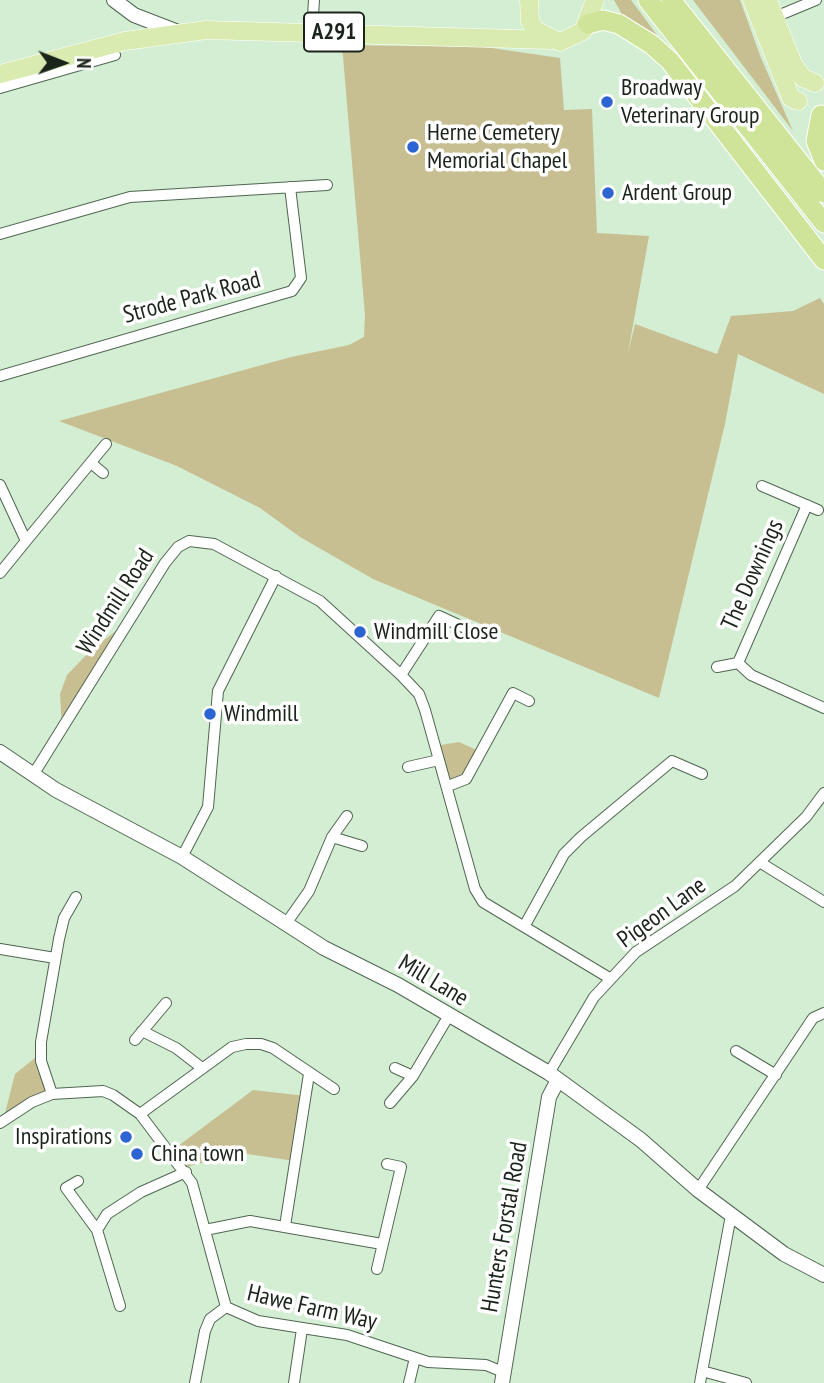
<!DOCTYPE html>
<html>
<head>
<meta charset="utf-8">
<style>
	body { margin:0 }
	#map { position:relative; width:824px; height:1383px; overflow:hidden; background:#d4eed4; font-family:"PT Sans Narrow",sans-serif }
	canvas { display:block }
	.north { position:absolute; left:28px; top:28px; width:70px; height:70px; -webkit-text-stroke:5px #fff; paint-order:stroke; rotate:91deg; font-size:19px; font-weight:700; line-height:28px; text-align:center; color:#1a241a }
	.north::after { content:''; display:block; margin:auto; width:24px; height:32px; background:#1a241a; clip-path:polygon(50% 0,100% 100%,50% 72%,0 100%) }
</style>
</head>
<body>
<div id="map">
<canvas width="824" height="1383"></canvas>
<div class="north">N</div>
</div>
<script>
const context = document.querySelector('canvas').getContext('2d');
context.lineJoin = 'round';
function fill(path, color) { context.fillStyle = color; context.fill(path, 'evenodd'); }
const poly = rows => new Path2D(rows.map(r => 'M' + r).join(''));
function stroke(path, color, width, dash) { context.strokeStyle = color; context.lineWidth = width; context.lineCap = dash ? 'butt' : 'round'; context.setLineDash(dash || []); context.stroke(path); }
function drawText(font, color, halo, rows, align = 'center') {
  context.font = font + ' "PT Sans Narrow",sans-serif'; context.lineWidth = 7; context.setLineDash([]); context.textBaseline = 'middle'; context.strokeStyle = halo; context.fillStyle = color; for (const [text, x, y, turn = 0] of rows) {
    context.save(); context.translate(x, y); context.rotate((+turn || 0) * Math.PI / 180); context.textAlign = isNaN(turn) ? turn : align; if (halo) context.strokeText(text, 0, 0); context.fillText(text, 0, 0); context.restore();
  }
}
fill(poly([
	[614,0,631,0,657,35,623,16],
	[693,0,740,0,761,58,793,131],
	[342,45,485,47,560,58,564,110,592,109,597,233,649,236,628,353,635,324,717,354,731,316,793,311,820,298,824,304,824,394,738,354,725,424,659,698,373,579,300,537,260,508,177,466,59,421,291,357,349,345,364,337,365,315],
	[128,622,62,727,60,694,67,675,92,649],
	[459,742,481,752,466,779,448,786,435,746],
	[41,1053,52,1094,3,1121,15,1074],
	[253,1090,306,1096,295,1161,240,1153,183,1168,170,1152]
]), '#c7bf92');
const minor = poly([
	[775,17,816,0],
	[312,31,314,0],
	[0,88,115,55],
	[0,234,130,197,327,185],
	[0,376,292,291,301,278,290,187],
	[91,463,103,473],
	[0,485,26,541,0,573],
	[762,486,818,510],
	[807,505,738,663,751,675,824,708],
	[26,541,106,444],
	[717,667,738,663],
	[401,675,439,616,463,627],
	[408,767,439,760],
	[33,775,165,563,178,547,189,541,214,544,320,601,401,675,419,694,425,710,475,889,483,902,611,979],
	[448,786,466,779,513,693,529,701],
	[332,837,362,846],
	[182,857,208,807,218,691,276,576],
	[761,863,824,902],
	[285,925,309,891,332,837,347,816],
	[525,925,564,854,581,837,672,761,702,774],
	[0,949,55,958],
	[142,1031,176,1048,202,1068],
	[135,1040,166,1003],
	[736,1051,776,1075],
	[395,1068,413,1076],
	[549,1073,594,997,636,952,735,886,806,817,824,793],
	[52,1094,41,1061,41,1042,59,939,64,918,76,897],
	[390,1103,413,1076,448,1017],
	[140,1114,232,1047,246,1044,261,1044,273,1048,334,1089],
	[0,1123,32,1102,52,1094,103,1091,113,1095,140,1114,192,1183,226,1307,258,1321,347,1335,428,1362,486,1365,503,1372],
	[78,1181,66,1188,97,1230],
	[698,1190,813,1018,824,1013],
	[285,1226,309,1074],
	[205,1230,250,1221,382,1244],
	[377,1269,401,1167,387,1164],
	[120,1306,97,1230,107,1214,141,1192,186,1172],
	[702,1371,746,1383],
	[195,1383,205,1331,210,1319,226,1307],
	[294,1383,302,1329],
	[409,1383,415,1358],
	[700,1383,731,1215]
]);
const tertiary = poly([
	[114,0,134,15,178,32],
	[0,752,56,790,182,857,324,948,398,985,549,1073,641,1140,698,1190,784,1254,824,1275],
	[502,1383,549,1097,558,1080]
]);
const primary = poly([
	[529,0,530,21,535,30,560,42,583,31,595,0],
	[752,0,791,98,798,101],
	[768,0,793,64,803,78,815,83],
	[0,74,125,41,206,30,551,40]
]);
const trunk = poly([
	[648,0,824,223],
	[671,0,824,193],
	[588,24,603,20,619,24,651,44,670,61,824,260],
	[821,115,816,141,824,161]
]);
stroke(minor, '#4f6650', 12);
stroke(tertiary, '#4f6650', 16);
stroke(primary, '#fff', 19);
stroke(trunk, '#fff', 21);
stroke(minor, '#fff', 10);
stroke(tertiary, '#fff', 14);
stroke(primary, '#daebb2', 18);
stroke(trunk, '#cee498', 19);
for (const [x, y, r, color] of [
	[607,102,7,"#2c64d2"],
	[413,147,7,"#2c64d2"],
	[608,193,7,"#2c64d2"],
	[360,632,7,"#2c64d2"],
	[210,714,7,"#2c64d2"],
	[126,1137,7,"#2c64d2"],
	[137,1154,7,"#2c64d2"]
]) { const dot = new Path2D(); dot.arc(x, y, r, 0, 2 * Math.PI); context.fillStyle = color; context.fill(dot); stroke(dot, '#fff', 2.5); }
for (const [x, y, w] of [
	[334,32,60]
]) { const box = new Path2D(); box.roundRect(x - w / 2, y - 19.5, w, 39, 5); context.fillStyle = '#fff'; context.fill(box); stroke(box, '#1a241a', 2); }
drawText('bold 23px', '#1a241a', null, [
	["A291",334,32]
]);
drawText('24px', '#1a241a', '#fff', [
	["Broadway",621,88],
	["Veterinary Group",621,116],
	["Herne Cemetery",427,133],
	["Memorial Chapel",427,161],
	["Ardent Group",622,193],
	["Windmill Close",374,632],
	["Windmill",224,714],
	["Inspirations",112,1137,"right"],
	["China town",151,1154]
], 'left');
drawText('24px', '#1a241a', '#fff', [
	["Strode Park Road",192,298,-15],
	["The Downings",753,575,-66],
	["Windmill Road",116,602,-57],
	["Pigeon Lane",662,913,-36],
	["Mill Lane",433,981,31],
	["Hunters Forstal Road",505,1227,-80],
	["Hawe Farm Way",312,1308,13]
]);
</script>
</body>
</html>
